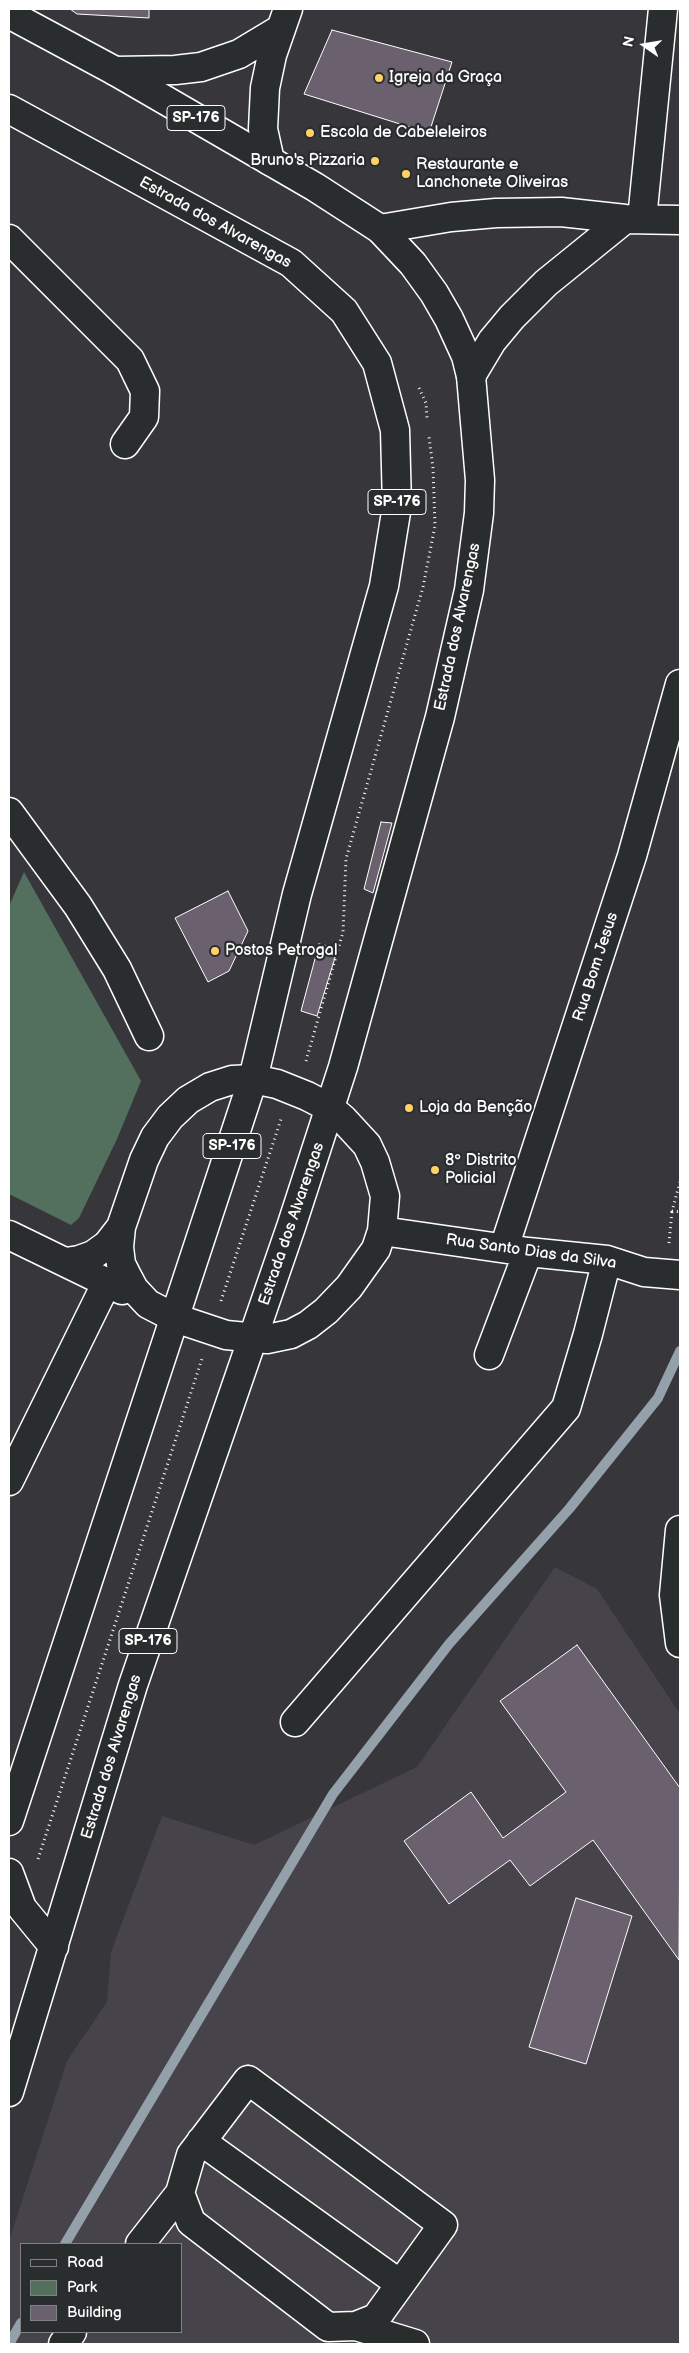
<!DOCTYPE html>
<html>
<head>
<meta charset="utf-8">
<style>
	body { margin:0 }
	#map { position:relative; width:689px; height:2353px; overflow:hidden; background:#37373b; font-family:"Balsamiq Sans",sans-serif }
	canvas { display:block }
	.frame { position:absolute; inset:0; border:10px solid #fff; pointer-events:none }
	.legend { position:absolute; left:20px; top:2243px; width:162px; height:90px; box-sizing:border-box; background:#2a2d2e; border:1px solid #7f8182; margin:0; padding:6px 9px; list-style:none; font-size:15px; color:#fff }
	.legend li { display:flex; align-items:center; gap:10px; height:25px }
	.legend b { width:25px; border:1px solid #7f8182 }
	.north { position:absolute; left:619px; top:20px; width:50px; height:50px; -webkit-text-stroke:4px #2a2d2e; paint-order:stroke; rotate:283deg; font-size:14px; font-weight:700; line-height:20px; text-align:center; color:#fff }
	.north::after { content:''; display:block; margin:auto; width:18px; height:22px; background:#fff; clip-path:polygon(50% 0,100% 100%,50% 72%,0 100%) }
</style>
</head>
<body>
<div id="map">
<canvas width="689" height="2353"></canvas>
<div class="frame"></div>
<ul class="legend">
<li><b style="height:6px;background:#2a2d2e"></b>Road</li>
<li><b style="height:14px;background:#536f5e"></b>Park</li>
<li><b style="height:14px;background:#6b606e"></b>Building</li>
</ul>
<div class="north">N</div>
</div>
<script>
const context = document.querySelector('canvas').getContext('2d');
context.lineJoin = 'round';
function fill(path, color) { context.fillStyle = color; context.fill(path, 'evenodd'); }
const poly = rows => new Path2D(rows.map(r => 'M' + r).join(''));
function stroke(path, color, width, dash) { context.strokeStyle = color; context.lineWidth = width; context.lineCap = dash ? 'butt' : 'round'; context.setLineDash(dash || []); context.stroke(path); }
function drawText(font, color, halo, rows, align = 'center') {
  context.font = font + ' "Balsamiq Sans",sans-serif'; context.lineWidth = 4.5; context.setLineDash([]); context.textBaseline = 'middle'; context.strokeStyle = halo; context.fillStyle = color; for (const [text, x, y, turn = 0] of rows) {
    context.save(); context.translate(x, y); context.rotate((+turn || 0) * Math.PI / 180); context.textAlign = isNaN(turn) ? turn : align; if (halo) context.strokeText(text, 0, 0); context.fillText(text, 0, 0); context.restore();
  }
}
fill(poly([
	[555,1567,597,1589,680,1714,680,2344,9,2344,9,2241,67,2061,107,2002,111,1952,162,1816,254,1845,417,1767],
	[21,2244,181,2244,181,2332,21,2332]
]), '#47434a');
fill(poly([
	[24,872,141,1081,117,1139,79,1218,71,1225,9,1194,9,906]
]), '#536f5e');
stroke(poly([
	[65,2244,333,1794,449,1644,569,1509,658,1398,680,1351],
	[9,2344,21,2323]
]), '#95a1aa', 10);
const building = poly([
	[70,9,149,9,149,18,77,14,70,9],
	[332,30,452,62,429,133,304,94,332,30],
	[381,822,392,823,373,893,364,889,381,822],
	[228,891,248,931,229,971,208,982,175,918,228,891],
	[319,944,338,948,317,1016,301,1011,319,944],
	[577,1645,680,1788,679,1960,593,1840,530,1886,510,1860,449,1904,404,1841,471,1792,503,1838,566,1792,500,1701,577,1645],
	[576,1898,632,1916,586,2064,529,2047,576,1898]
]);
fill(building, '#6b606e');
stroke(building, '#fff', 1);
const minor = poly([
	[115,71,175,70,201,67,239,54,279,30],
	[270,161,263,129,265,88,272,55,288,9],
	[642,219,663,9],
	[380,229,451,217,496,213,561,212,625,219,680,220],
	[9,239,130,360,145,391,144,417,125,444],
	[471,376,492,341,512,317,546,283,625,219],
	[9,812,78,906,117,969,149,1036],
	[253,1079,277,1084,307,1096,330,1108,343,1119,367,1145,375,1162,385,1196,382,1231,376,1249,349,1287,326,1311,308,1325,291,1334,267,1339,226,1335,175,1318,148,1304,134,1289,126,1274,121,1264,119,1247,121,1227,144,1160,155,1137,170,1117,188,1100,210,1087,232,1080,253,1079],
	[382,1231,528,1252,607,1260,644,1272,680,1275],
	[9,1235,122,1290],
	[504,1248,632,856,680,684],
	[66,1262,79,1260,93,1255,107,1245,121,1227],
	[489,1355,528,1252],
	[9,1481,107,1282],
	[680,1530,674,1595,680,1643],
	[295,1722,566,1408,588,1334,607,1260],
	[248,2080,443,2225,376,2318,356,2326,328,2327,191,2222,180,2193,191,2155,248,2080],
	[201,2141,400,2284],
	[140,2244,180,2193],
	[356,2326,415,2344],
	[63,2344,72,2332]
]);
const major = poly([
	[9,14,115,71,315,187,380,229,413,264,434,293,449,319,466,356,471,376,480,480,479,513,469,590,440,717,343,1067,291,1227,133,1685,9,2092],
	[9,109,291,263,344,311,377,363,395,430,397,506,384,586,297,894,253,1079,9,1821],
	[9,1873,22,1908,54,1947]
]);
stroke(minor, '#fff', 31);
stroke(major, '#fff', 31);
stroke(poly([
	[419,388,426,403,427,418],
	[306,1061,343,932,346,859,423,587,435,526,433,468,429,437],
	[680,1182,672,1211,680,1212],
	[669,1243,672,1211],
	[221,1301,281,1119],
	[38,1859,202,1359]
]), '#fff', 3, [1, 4]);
stroke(minor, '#2a2d2e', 28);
stroke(major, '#2a2d2e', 28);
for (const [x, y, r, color] of [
	[379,78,5,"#ffd166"],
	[310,133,5,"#ffd166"],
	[375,161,5,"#ffd166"],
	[406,174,5,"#ffd166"],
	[215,951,5,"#ffd166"],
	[409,1108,5,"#ffd166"],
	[435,1170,5,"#ffd166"]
]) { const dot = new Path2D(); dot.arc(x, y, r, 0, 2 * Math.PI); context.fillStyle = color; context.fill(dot); stroke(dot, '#2a2d2e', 2); }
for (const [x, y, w] of [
	[196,118,58],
	[397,502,58],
	[232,1146,58],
	[148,1641,58]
]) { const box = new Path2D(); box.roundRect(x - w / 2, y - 12.5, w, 25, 4); context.fillStyle = '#2a2d2e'; context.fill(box); stroke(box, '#fff', 1); }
drawText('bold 15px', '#fff', null, [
	["SP-176",196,118],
	["SP-176",397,502],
	["SP-176",232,1146],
	["SP-176",148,1641]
]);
drawText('16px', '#fff', '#2a2d2e', [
	["Igreja da Graça",389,78],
	["Escola de Cabeleleiros",320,133],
	["Bruno's Pizzaria",365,161,"right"],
	["Restaurante e",416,165],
	["Lanchonete Oliveiras",416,183],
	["Postos Petrogal",225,951],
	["Loja da Benção",419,1108],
	["8º Distrito",445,1161],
	["Policial",445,1179]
], 'left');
drawText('16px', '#fff', '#2a2d2e', [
	["Estrada dos Alvarengas",215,223,29],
	["Estrada dos Alvarengas",458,627,-78],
	["Rua Bom Jesus",596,967,-72],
	["Estrada dos Alvarengas",292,1224,-71],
	["Rua Santo Dias da Silva",531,1252,8],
	["Estrada dos Alvarengas",112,1757,-73]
]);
</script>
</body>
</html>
